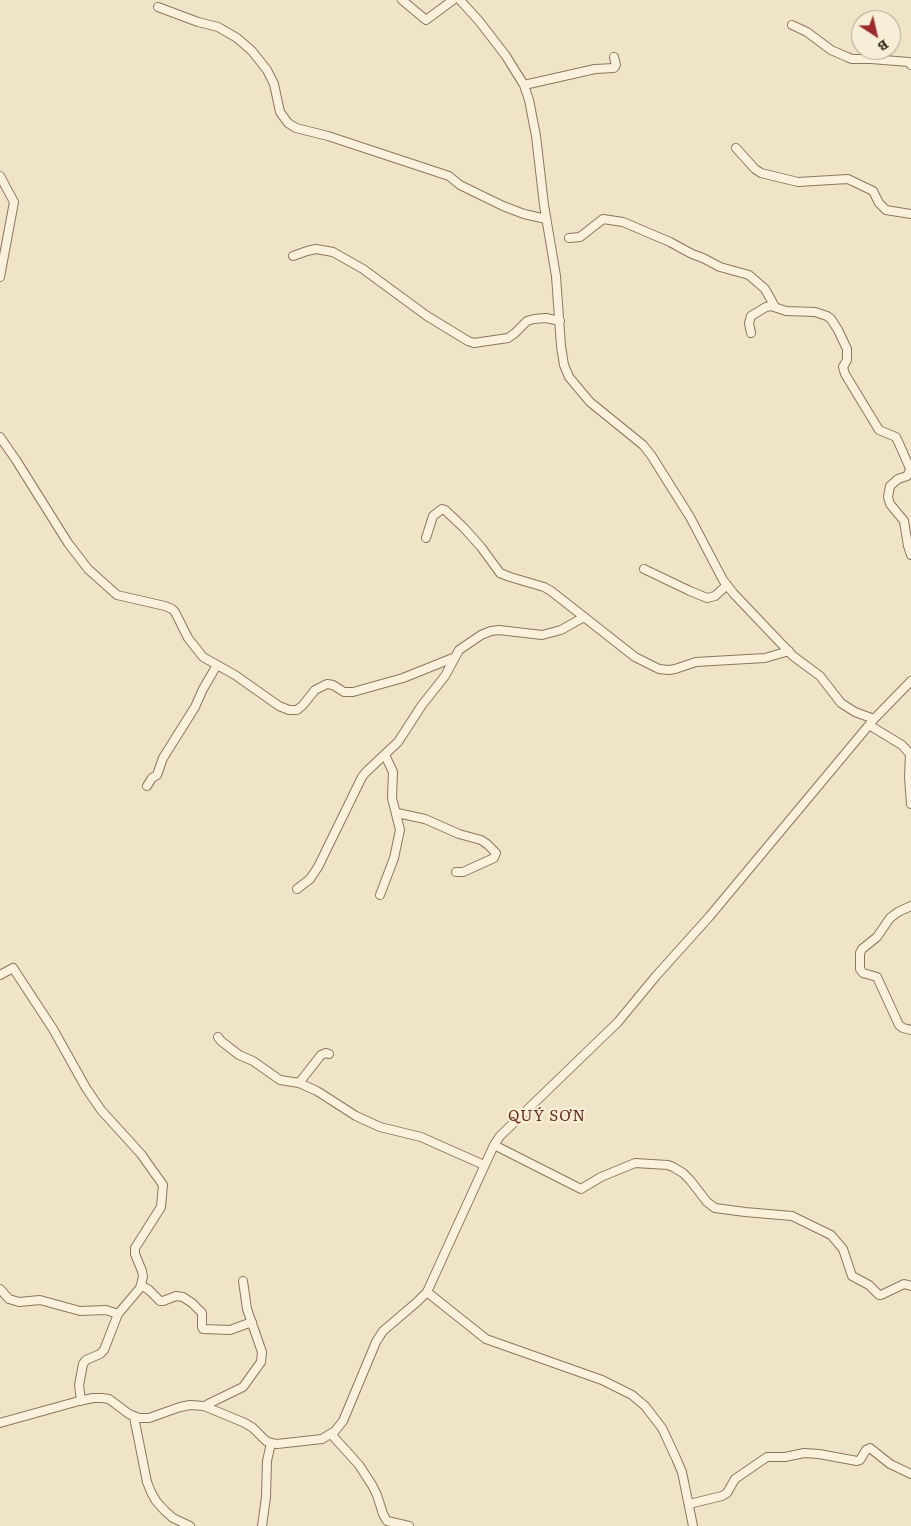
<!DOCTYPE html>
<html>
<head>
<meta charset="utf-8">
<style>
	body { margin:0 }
	#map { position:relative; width:911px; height:1526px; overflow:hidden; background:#f0e4c8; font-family:Literata,serif }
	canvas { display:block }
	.north { position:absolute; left:851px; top:10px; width:50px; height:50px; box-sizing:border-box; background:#f7eed8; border:1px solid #ada18e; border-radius:50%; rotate:145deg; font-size:14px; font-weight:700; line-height:20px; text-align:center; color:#3d2e20 }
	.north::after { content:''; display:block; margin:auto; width:18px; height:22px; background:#9e2a2b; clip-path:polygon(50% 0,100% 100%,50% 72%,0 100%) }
</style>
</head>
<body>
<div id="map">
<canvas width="911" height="1526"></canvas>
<div class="north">B</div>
</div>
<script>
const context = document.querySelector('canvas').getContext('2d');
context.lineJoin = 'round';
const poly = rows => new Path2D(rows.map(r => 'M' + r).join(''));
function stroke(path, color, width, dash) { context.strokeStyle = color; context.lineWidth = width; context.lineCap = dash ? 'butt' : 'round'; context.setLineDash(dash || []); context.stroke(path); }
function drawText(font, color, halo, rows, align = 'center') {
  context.font = font + ' Literata,serif'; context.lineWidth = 4.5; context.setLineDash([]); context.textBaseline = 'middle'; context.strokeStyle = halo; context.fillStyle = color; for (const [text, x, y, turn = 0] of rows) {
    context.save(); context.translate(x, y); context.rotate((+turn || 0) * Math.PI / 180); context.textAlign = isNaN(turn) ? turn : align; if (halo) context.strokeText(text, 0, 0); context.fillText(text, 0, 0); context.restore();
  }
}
const minor = poly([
	[402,0,426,20,453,0],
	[460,0,479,21,506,56,524,85,529,100,536,136,544,205,556,276,561,346,564,365,569,377,590,402,643,445,651,455,690,517,723,580,734,594,793,656,820,676,841,703,855,712,874,719],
	[158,7,198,22,218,27,237,38,252,51,267,70,274,84,280,112,288,123,296,128,328,136,449,176,460,185,503,206,524,214,546,219],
	[792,25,807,32,831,50,847,57,852,59,871,59,909,62,911,65],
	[524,85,595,69,614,68,616,65,614,57],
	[736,148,755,169,761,173,798,182,848,179,873,191,879,203,886,210,911,214],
	[0,176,14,202,0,277],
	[569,238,580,237,603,219,623,222,670,242,692,254,703,258,720,267,749,275,765,289,775,307],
	[293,256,307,251,316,249,333,252,363,269,427,316,468,341,474,343,508,338,515,333,527,321,534,319,546,318,560,321],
	[751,333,749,323,751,316,766,307,771,306,786,311,815,312,827,316,831,319,838,330,847,349,847,360,843,367,845,374,879,430,896,437,909,466,910,470,907,476,898,479,890,486,888,497,890,504,904,521,908,546,911,555],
	[0,437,16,460,68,543,88,569,117,595,165,606,172,609,175,612,188,638,203,657,235,675,279,706,289,710,297,710,303,705,315,690,327,684,333,685,344,692,353,692,403,678,453,658],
	[426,538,433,516,442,509,445,510,464,528,481,547,500,573,510,577,544,587,551,591,635,657,659,669,669,670,675,669,696,662,765,658,789,651],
	[644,569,690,591,707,598,715,596,727,585],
	[869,725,902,745,910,754,909,777,911,804],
	[147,786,152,778,157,775,163,758,195,707,203,689,217,665],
	[397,813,425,819,459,834,481,840,487,844,496,853,494,858,463,872,456,872],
	[297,889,310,879,318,867,362,777,366,772,398,742,422,705,445,676,459,650,481,635,491,631,499,630,542,635,561,630,584,617],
	[380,895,394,858,400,830,392,798,393,772,385,755],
	[911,906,898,912,890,918,877,937,862,949,860,953,860,969,863,973,877,977,899,1025,903,1028,911,1030],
	[0,975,13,968,53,1029,86,1088,101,1110,141,1154,163,1185,161,1207,135,1248,135,1254,142,1271,143,1277,140,1288,118,1314,104,1350,100,1354,86,1360,83,1364,79,1385,81,1401],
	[218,1037,221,1041,239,1055,253,1061,280,1080,299,1083,317,1091,356,1116,380,1127,421,1137,484,1165],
	[299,1083,321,1055,326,1053,329,1054],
	[494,1145,581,1189,601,1177,635,1163,668,1165,673,1167,683,1173,690,1180,707,1202,715,1208,745,1212,792,1216,831,1235,843,1249,852,1276,869,1285,879,1295,881,1295,904,1284,911,1286],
	[141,1285,149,1290,160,1301,163,1301,176,1296,183,1297,192,1303,202,1313,202,1327,203,1329,230,1330,252,1322],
	[0,1289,9,1299,19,1302,40,1300,80,1311,106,1310,118,1314],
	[427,1292,486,1339,602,1380,632,1395,645,1406,662,1428,676,1458,682,1472,693,1526],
	[211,1409,208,1404,243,1387,261,1362,262,1352,247,1309,243,1281],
	[134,1417,147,1482,151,1492,156,1501,165,1511,173,1518,190,1526],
	[0,1423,79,1401,93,1398,102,1398,109,1399,129,1414,139,1418,149,1418,180,1407,190,1405,204,1406,245,1423,253,1428,266,1441,271,1443,277,1444,322,1439,335,1431,343,1421,376,1342,383,1331,417,1302,427,1292,494,1145,500,1136,618,1022,656,976,709,917,874,719,911,681],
	[331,1434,359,1465,372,1485,377,1495,383,1514,387,1521,409,1526],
	[689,1504,722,1496,727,1493,735,1479,767,1457,785,1457,804,1453,819,1454,857,1461,860,1460,866,1450,870,1448,890,1464,911,1474],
	[262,1526,266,1497,267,1461,271,1443]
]);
stroke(minor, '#8d765c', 10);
stroke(minor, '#faf1dc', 8);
context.letterSpacing = '1px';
drawText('15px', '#6b2e1e', '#f7eed8', [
	["QUÝ SƠN",547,1117]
]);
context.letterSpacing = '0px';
</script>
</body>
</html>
